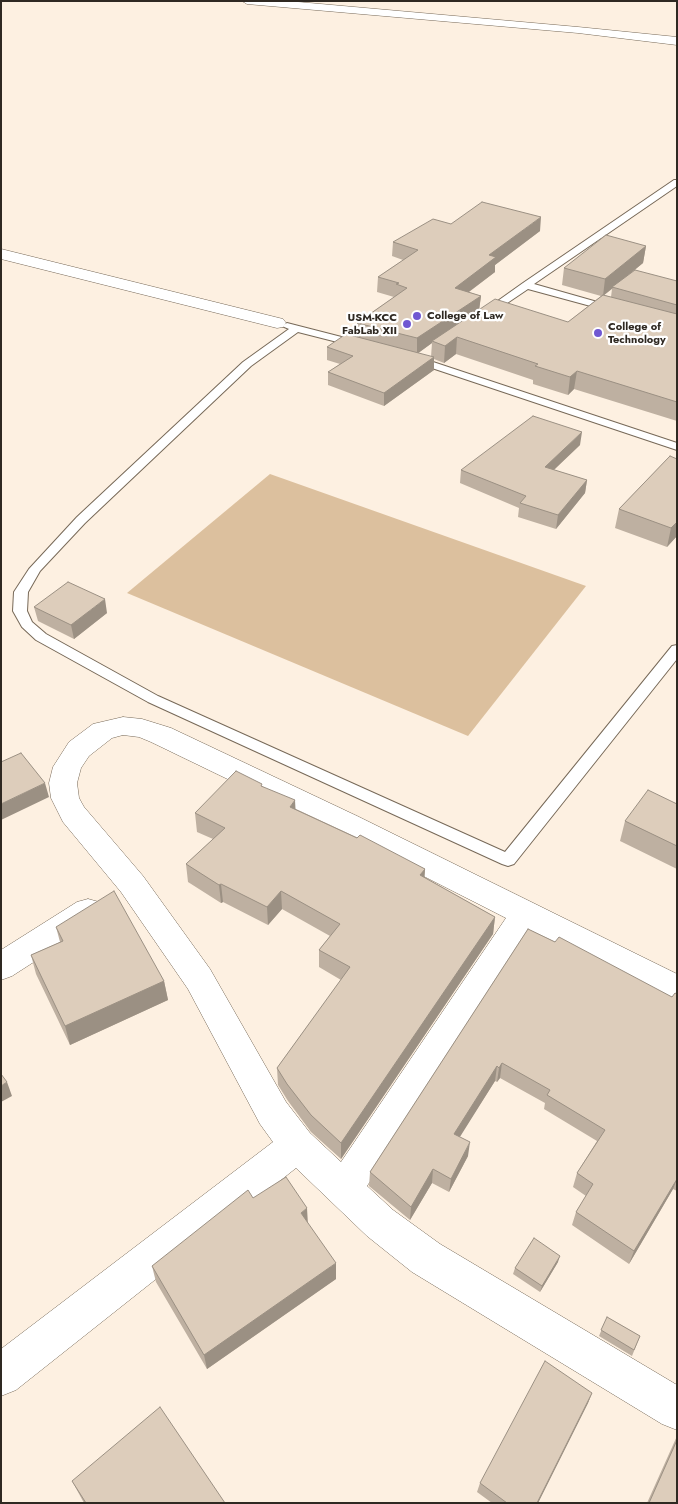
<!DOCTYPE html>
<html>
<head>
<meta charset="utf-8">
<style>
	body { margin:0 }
	#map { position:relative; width:678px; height:1504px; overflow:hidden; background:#fdf0e1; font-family:Jost,sans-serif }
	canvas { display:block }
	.frame { position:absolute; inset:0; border:2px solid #2f2922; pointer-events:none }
</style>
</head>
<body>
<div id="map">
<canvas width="678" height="1504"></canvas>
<div class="frame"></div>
</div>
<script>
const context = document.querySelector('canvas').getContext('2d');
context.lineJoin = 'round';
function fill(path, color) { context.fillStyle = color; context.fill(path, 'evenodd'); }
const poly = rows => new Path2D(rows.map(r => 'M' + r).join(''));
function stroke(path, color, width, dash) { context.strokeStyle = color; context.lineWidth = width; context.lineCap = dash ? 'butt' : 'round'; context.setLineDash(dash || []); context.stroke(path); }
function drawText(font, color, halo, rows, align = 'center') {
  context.font = font + ' Jost,sans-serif'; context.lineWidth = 4.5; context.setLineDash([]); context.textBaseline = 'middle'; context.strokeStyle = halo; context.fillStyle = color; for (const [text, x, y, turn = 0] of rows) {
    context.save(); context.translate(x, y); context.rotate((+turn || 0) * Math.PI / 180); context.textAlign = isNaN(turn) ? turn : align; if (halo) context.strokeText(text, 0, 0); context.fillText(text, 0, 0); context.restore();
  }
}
fill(poly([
	[270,474,586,586,468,736,127,593]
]), '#dcc09e');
const lane = poly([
	[674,180,677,180,677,186,534,284,615,307,615,311,609,311,528,289,491,314,485,314,485,310,523,283,674,180],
	[287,323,361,342,362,344,357,347,298,332,251,366,85,523,40,571,28,592,27,611,32,622,46,634,158,696,505,852,672,646,677,645,677,659,514,864,508,866,502,864,148,702,36,640,22,627,13,611,14,592,29,569,77,517,243,362,289,329,282,326,287,323],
	[415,356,677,443,677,450,411,361,410,359,415,356]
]);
const street = poly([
	[1,249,283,319,286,323,283,327,277,328,1,259,1,249],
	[123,717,142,719,171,728,357,816,677,974,677,1004,665,1000,532,931,367,1186,393,1210,440,1244,677,1385,677,1430,662,1424,412,1272,367,1236,296,1168,16,1390,1,1396,1,1349,273,1142,260,1124,188,989,121,892,63,822,51,798,49,783,53,767,69,742,93,724,123,717],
	[123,735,139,737,151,742,337,832,506,918,341,1162,310,1133,286,1102,210,969,143,876,84,807,79,798,77,783,81,768,89,756,112,738,123,735],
	[88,899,99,902,104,911,99,920,12,976,1,980,1,950,77,902,88,899]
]);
const secondary = poly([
	[242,1,287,1,578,27,677,37,677,45,578,33,247,4,242,1]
]);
stroke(lane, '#776958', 2);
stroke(street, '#776958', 1);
stroke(secondary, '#776958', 1);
fill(lane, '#fff');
fill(street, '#fff');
fill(secondary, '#fff');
fill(poly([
	[451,224,540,231,495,265,495,272,469,292,481,296,479,309,568,322,601,296,562,285,564,268,646,246,643,263,627,276,677,281,677,421,574,389,568,395,533,384,533,380,456,354,444,363,434,359,434,370,384,406,328,385,328,372,340,364,327,360,327,347,357,337,357,323,394,297,377,292,378,277,403,260,392,256,393,242],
	[612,289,611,297,604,295],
	[432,343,431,357,418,353],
	[580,445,554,470,587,480,585,493,556,529,518,517,519,508,460,483,461,470],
	[670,456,677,536,667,547,615,528,619,509],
	[34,607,107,613,74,639,38,621],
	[262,786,296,809,425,869,424,877,495,917,493,934,341,1159,311,1132,288,1101,278,1085,277,1068,341,980,319,967,319,950,330,936,282,909,268,925,223,902,221,903,188,882,186,864,213,839,197,832,195,813],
	[677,804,677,869,620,841,625,821],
	[56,927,164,981,168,1000,70,1045,36,974,31,955,60,942],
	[528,929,672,997,677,994,677,1191,673,1189,629,1264,572,1225,576,1212,586,1196,573,1187,577,1173,597,1141,544,1109,545,1103,500,1078,497,1082,495,1081,459,1137,468,1156,449,1192,432,1183,410,1220,369,1186,370,1172],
	[253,1198,308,1223,336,1279,207,1369,156,1282,152,1266],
	[558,1262,540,1292,513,1274,515,1268],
	[607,1317,640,1336,632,1356,599,1336],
	[592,1393,588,1403,538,1503,492,1503,477,1492,480,1483],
	[677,1436,677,1503,647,1503],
	[72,1481,225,1503,84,1503]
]), '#beb0a1');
fill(poly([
	[541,217,540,231,495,265,495,272,454,303,455,288,489,255],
	[646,246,643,263,603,296,605,279],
	[481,296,479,311,432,341,432,343,417,354,417,338],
	[457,337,456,354,444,363,445,346],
	[434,357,434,370,384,406,384,393],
	[577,371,574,389,568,395,570,377],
	[582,432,580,445,543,480,545,467],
	[587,480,585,493,556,529,558,515],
	[677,522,677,536,667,547,671,528],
	[105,599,107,613,74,639,71,625],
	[45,783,49,797,1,820,1,804],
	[295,800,296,818,290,807],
	[425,869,424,887,420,875],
	[221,884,223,902,221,903,219,885],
	[281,891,282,909,268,925,267,907],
	[495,917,493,934,341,1159,341,1143],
	[164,981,168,1000,70,1045,65,1026],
	[502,1063,500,1078,497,1082,499,1068],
	[497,1066,495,1081,453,1148,454,1134],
	[7,1082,12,1096,1,1102,1,1086],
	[470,1142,468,1156,449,1192,451,1179],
	[433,1169,432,1183,410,1220,411,1207],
	[677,1179,673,1189,629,1264,634,1251],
	[307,1208,308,1225,301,1213],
	[560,1256,558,1262,540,1292,542,1286],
	[336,1263,336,1279,207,1369,204,1355],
	[592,1393,588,1403,538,1503,537,1503]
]), '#9b9083');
const building = poly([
	[482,202,541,217,489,255,496,257,455,288,481,296,417,338,357,323,407,288,396,284,399,283,378,277,418,250,393,242,433,219,451,224,482,202],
	[606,235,646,246,605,279,564,268,606,235],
	[635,270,677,281,677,305,612,287,635,270],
	[603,295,677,314,677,402,577,371,570,377,535,366,538,364,457,337,445,346,432,341,495,299,568,322,603,295],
	[346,334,434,357,384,393,328,372,353,356,327,347,346,334],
	[533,416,582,432,545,467,587,480,558,515,520,503,526,496,461,470,533,416],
	[670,456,677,459,677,522,671,528,619,509,670,456],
	[68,582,105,599,71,625,34,607,68,582],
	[21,753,45,783,1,804,1,762,21,753],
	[236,771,262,784,261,786,295,800,290,807,357,838,360,835,425,869,420,875,495,917,341,1143,311,1115,287,1084,277,1068,350,967,319,950,340,924,281,891,267,907,221,884,219,885,186,864,225,828,195,813,236,771],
	[648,790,677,804,677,846,625,821,648,790],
	[114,891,164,981,65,1026,31,955,63,941,56,927,114,891],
	[528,929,555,942,559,937,672,997,675,993,677,994,677,1179,634,1251,576,1212,593,1184,577,1173,605,1130,547,1095,550,1090,502,1063,499,1068,497,1066,454,1134,470,1142,451,1179,433,1169,411,1207,370,1172,528,929],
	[1,1074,7,1082,1,1086,1,1074],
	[286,1177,307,1208,301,1213,336,1263,204,1355,152,1266,248,1190,253,1198,286,1177],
	[534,1238,560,1256,542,1286,515,1268,534,1238],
	[607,1317,640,1336,634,1350,601,1330,607,1317],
	[545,1361,592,1393,537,1503,507,1503,480,1483,545,1361],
	[160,1407,225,1503,86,1503,72,1481,160,1407],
	[677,1440,677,1503,649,1503,677,1440]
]);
fill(building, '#ddcdbb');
stroke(building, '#9b9083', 1);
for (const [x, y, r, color] of [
	[417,316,5,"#7058d2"],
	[407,324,5,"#7058d2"],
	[598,333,5,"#7058d2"]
]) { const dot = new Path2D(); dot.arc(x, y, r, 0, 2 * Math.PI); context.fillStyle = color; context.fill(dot); stroke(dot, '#fff', 2); }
drawText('bold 11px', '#2f2922', '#fff', [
	["College of Law",427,316],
	["USM-KCC",397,318,"right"],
	["FabLab XII",397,331,"right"],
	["College of",608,327],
	["Technology",608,340]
], 'left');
</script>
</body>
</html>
